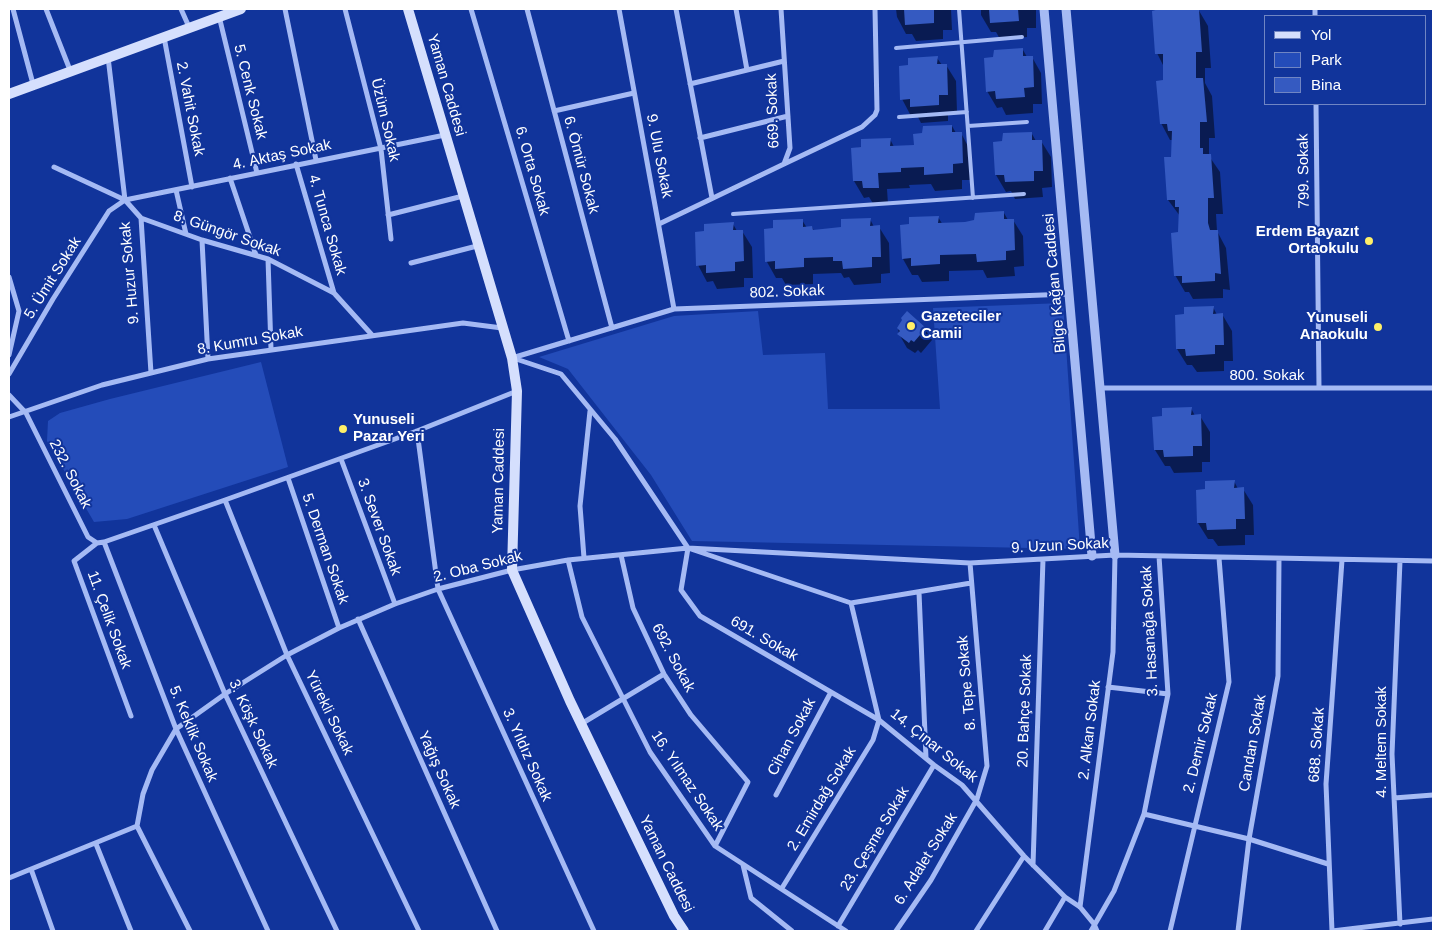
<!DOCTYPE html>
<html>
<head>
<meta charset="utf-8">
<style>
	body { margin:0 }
	#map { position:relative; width:1442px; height:940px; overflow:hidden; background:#11349b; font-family:Helvetica,sans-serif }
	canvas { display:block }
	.frame { position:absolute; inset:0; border:10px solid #fff; pointer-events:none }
	.legend { position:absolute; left:1264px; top:15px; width:162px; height:90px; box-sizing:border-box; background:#11349b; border:1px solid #7085c3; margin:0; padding:6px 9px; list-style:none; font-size:15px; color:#fff }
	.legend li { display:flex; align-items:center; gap:10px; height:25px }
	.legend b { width:25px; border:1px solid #7085c3 }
</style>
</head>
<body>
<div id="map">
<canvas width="1442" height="940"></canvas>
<div class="frame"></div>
<ul class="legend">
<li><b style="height:6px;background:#d5dffd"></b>Yol</li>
<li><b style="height:14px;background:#244cb9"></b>Park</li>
<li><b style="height:14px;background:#355ac1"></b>Bina</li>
</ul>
</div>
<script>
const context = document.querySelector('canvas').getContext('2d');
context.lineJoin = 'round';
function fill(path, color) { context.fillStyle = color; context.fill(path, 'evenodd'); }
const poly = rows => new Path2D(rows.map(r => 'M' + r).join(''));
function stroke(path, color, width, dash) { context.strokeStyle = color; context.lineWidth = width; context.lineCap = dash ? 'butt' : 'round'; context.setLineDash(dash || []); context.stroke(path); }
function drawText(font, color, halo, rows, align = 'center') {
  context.font = font + ' Helvetica,sans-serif'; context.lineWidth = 4; context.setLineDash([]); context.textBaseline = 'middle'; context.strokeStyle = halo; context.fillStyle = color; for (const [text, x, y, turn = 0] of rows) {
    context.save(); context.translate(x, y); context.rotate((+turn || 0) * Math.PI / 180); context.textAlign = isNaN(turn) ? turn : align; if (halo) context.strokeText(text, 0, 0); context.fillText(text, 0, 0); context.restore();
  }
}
fill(poly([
	[1063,303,1080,549,692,541,651,475,568,369,539,357,674,316,758,311,763,355,825,353,828,409,940,409,933,308],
	[261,362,288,467,127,519,94,522,47,441,48,421,60,413,110,399]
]), '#244cb9');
fill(poly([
	[896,9,951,9,952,30,943,30,943,39,916,41,912,34,906,34,897,17],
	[981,9,1036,9,1036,28,1027,28,1027,37,1000,39,996,32,991,32,981,15],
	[1160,9,1198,9,1208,26,1211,68,1205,68,1205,83,1212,96,1215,138,1209,138,1209,156,1220,172,1223,214,1216,214,1217,231,1226,248,1230,290,1223,289,1223,298,1193,299,1189,292,1185,292,1175,275,1180,216,1168,200,1173,140,1170,140,1161,123,1165,82,1164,67,1157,53],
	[1023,50,1027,57,1032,57,1041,73,1042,104,1033,104,1033,113,1006,115,1002,107,997,108,987,91],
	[937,58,942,65,946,65,956,81,957,112,948,112,948,121,921,123,917,115,911,116,902,99],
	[952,126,956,133,961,133,970,150,971,180,962,180,962,189,935,191,931,184,909,185,910,188,887,189,888,204,874,205,869,197,864,198,854,181,853,149,890,139,894,147,915,146],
	[1032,134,1036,141,1041,141,1051,157,1052,187,1042,188,1043,197,1015,199,1011,191,1006,192,996,175,995,143],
	[1004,213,1008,220,1013,220,1023,236,1024,266,1014,267,1015,276,987,278,983,270,949,271,949,281,922,282,918,275,912,275,903,259,938,217,943,225,966,223],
	[870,219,874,227,879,227,889,243,890,273,881,274,881,283,854,285,849,277,844,278,841,273,813,274,813,284,786,285,782,278,776,278,767,262,774,229,802,220,807,228,812,227,814,231,842,228],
	[733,224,737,231,742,231,752,247,753,278,744,278,744,287,717,289,713,281,707,282,698,265],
	[1213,307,1217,315,1222,314,1232,331,1233,361,1224,361,1224,371,1197,372,1192,365,1187,365,1177,349,1185,316],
	[898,328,925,329,932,340,921,353,918,350,915,353,907,348,899,334],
	[1191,408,1195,416,1200,416,1210,432,1210,462,1202,462,1202,472,1174,473,1170,466,1165,466,1155,450,1163,417],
	[1234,481,1238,489,1243,489,1253,505,1254,535,1245,535,1245,545,1218,546,1213,539,1208,539,1198,523,1206,490]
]), '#0007');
fill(poly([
	[904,9,934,9,934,23,905,25],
	[989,9,1018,9,1019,21,990,23],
	[1159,9,1199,9,1202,52,1196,52,1196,78,1203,78,1207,122,1200,122,1200,148,1203,148,1203,154,1211,154,1214,198,1208,198,1208,223,1210,230,1218,230,1221,274,1215,273,1215,281,1182,283,1182,276,1174,276,1171,233,1178,232,1179,207,1175,207,1175,200,1167,200,1164,157,1171,157,1172,131,1168,131,1167,124,1160,124,1156,81,1163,80,1163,54,1155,54,1152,11],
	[1023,48,1023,56,1033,56,1034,87,1024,88,1025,97,996,99,995,91,986,92,984,58,993,57,994,50],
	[938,56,937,64,947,64,948,95,939,95,939,105,910,107,910,99,900,100,899,66,908,65,908,58],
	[952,125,952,132,962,132,963,163,953,164,953,173,924,175,924,167,901,168,901,172,878,173,879,188,863,188,862,181,853,181,851,148,861,147,861,139,891,138,890,146,914,145,913,134,922,133,923,126],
	[1032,132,1032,140,1042,140,1043,171,1034,171,1034,181,1005,182,1004,175,995,175,993,142,1002,141,1003,133],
	[1004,211,1004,219,1014,219,1015,250,1006,251,1006,260,977,262,976,254,940,255,940,264,911,266,911,258,902,259,900,225,909,224,909,217,939,216,938,223,965,222,974,220,975,213],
	[871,218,870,226,880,225,881,257,872,257,872,267,843,269,842,261,833,261,833,257,804,258,804,267,775,269,775,261,765,262,764,229,773,228,773,220,803,219,803,227,812,226,813,230,841,227,841,219],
	[734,222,733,230,743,230,744,261,735,262,735,271,706,273,706,265,696,266,695,232,704,231,704,224],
	[1214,306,1213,314,1223,313,1224,345,1215,345,1215,354,1186,356,1185,349,1176,349,1175,315,1184,314,1184,307],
	[907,311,926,328,914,342,911,340,909,343,897,334,900,331,897,328,902,320,901,318],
	[1192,407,1191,415,1201,414,1202,446,1193,446,1193,456,1164,457,1163,450,1154,450,1152,417,1162,416,1162,408],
	[1235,480,1234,488,1244,487,1245,519,1236,519,1236,529,1207,530,1206,523,1197,523,1196,490,1205,489,1205,481]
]), '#355ac1');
stroke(poly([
	[959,9,973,198],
	[896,48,1022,37],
	[899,117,967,112],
	[968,126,1027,122],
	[733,214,1024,194]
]), '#a5baf4', 4);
stroke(poly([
	[13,9,33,84],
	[46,9,70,70],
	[181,9,189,27],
	[285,9,316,160],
	[345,9,381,149,391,239],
	[471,9,569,341],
	[527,9,612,328],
	[619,9,674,309],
	[676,9,712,198],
	[736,9,747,70],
	[1315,9,1315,16],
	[219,16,257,173],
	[164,37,192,187],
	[108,57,125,200,141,218,151,373],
	[690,84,784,61],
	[1316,104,1319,388],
	[554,111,634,93],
	[700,138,788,116],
	[296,164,334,293],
	[784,164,862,127,875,115,877,110,875,9],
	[54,167,125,200],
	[230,178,256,255],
	[176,190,186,234],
	[388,215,463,196],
	[141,218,202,240,268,259,334,293,372,335],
	[659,224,784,164,790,148,781,9],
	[202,240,208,359],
	[268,259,271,349],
	[411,263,477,246],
	[9,277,19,311,9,355],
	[512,358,674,309,1069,294],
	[513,358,561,374,615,439,688,548,851,603,971,583],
	[9,374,53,299,109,211,125,200,445,135],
	[1101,388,1433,388],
	[9,395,26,413,88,537,97,543],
	[9,417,102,385,208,359,463,323,502,328],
	[417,431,438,589,594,931],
	[341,459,395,604],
	[288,478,339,628],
	[225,500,287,655,419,931],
	[154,525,225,694,337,931],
	[104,542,176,729,268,931],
	[97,543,104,542,225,500,417,431,517,391],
	[97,543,74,561,131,716],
	[688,548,681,590,700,616,879,720,873,740,782,888],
	[621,555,633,608,664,674,691,715,748,782,715,846],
	[584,558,580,506,590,411],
	[568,560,582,617,650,752,715,846,846,931],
	[919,592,926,758],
	[851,603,879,720,934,765,962,785,1024,856,1065,897,1080,907,1094,924,1097,931],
	[358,619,497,931],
	[1108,687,1168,694],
	[581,724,664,674],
	[776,795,831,692],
	[1394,798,1433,795],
	[1144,814,1249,839,1328,864],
	[137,826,190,931],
	[96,844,131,931],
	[743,865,751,898,792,931],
	[1033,865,1043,559],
	[31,869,53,931],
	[9,878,137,826,143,794,152,770,176,729,225,694,287,655,339,628,395,604,438,589,512,570,568,560,688,548,970,563,1115,555,1433,561],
	[1080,907,1113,652,1115,555],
	[1400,924,1392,754,1400,561],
	[838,926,934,765],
	[896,931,931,880,977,799,987,766,970,563],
	[976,931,1024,856],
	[1045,931,1065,897],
	[1091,931,1114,891,1144,814,1168,694,1159,556],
	[1170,931,1229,682,1219,558],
	[1238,931,1249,839,1278,676,1279,559],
	[1332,931,1326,784,1342,560],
	[1332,931,1433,919]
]), '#a5baf4', 5);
stroke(poly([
	[1044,9,1092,556],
	[1066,9,1115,555]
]), '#a5baf4', 9);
stroke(poly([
	[408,9,512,358,517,391,512,570,570,701,674,916,684,931],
	[9,94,241,9]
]), '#d5dffd', 10);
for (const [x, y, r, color] of [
	[1369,241,5,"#ffef68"],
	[911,326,5,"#ffef68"],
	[1378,327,5,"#ffef68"],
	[343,429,5,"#ffef68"]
]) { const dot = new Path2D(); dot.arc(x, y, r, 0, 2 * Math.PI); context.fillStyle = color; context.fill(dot); stroke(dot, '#11349b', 2); }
drawText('15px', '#fff', '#11349b', [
	["Yaman Caddesi",446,85,74],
	["5. Cenk Sokak",250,92,76],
	["2. Vahit Sokak",190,109,79],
	["669. Sokak",773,111,-92],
	["Üzüm Sokak",385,120,77],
	["4. Aktaş Sokak",282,155,-12],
	["9. Ulu Sokak",659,156,79],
	["6. Ömür Sokak",581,165,75],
	["6. Orta Sokak",532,171,74],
	["799. Sokak",1304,171,-91],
	["4. Tunca Sokak",327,225,74],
	["8. Güngör Sokak",227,234,19],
	["9. Huzur Sokak",130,273,-95],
	["5. Ümit Sokak",53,278,-58],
	["Bilge Kağan Caddesi",1055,283,-95],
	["802. Sokak",787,292,-2],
	["8. Kumru Sokak",250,341,-10],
	["800. Sokak",1267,376],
	["232. Sokak",70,474,63],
	["Yaman Caddesi",499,481,-89],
	["3. Sever Sokak",379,527,70],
	["9. Uzun Sokak",1060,546,-3],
	["5. Derman Sokak",325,549,71],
	["2. Oba Sokak",478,567,-14],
	["11. Çelik Sokak",109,620,70],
	["3. Hasanağa Sokak",1150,631,-93],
	["691. Sokak",764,639,30],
	["692. Sokak",673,658,62],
	["8. Tepe Sokak",967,683,-95],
	["20. Bahçe Sokak",1025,711,-88],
	["Yürekli Sokak",329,713,64],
	["3. Köşk Sokak",253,724,65],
	["2. Alkan Sokak",1090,730,-83],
	["5. Keklik Sokak",193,734,67],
	["Cihan Sokak",792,737,-62],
	["4. Meltem Sokak",1382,742,-90],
	["2. Demir Sokak",1201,743,-76],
	["Candan Sokak",1253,743,-80],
	["688. Sokak",1317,745,-86],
	["14. Çınar Sokak",934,746,39],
	["3. Yıldız Sokak",527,755,66],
	["Yağış Sokak",439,770,66],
	["16. Yılmaz Sokak",687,781,56],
	["2. Emirdağ Sokak",822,799,-59],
	["23. Çeşme Sokak",875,839,-59],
	["6. Adalet Sokak",926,859,-58],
	["Yaman Caddesi",666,864,64]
]);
drawText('bold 15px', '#fff', '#11349b', [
	["Erdem Bayazıt",1359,232],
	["Ortaokulu",1359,249],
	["Gazeteciler",921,317,"left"],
	["Camii",921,334,"left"],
	["Yunuseli",1368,318],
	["Anaokulu",1368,335],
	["Yunuseli",353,420,"left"],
	["Pazar Yeri",353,437,"left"]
], 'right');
</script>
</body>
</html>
